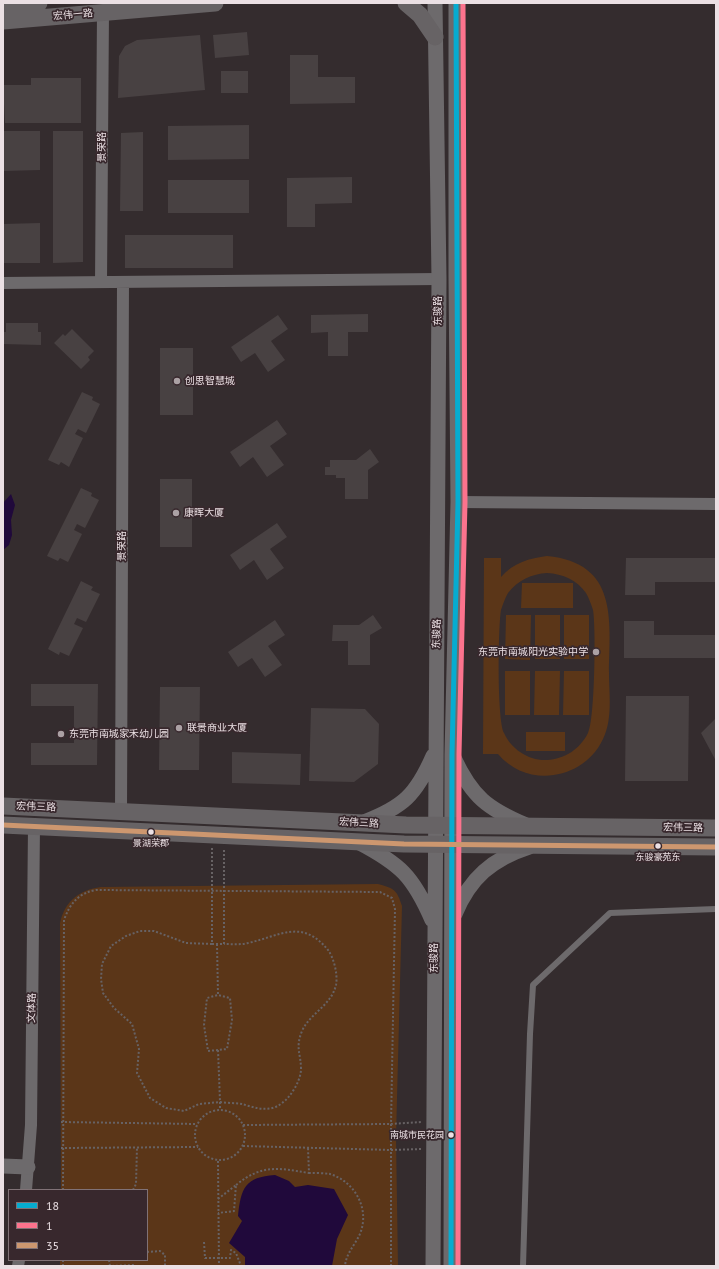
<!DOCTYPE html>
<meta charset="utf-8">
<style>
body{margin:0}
#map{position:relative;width:719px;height:1269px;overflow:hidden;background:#342c2e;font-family:"PT Sans",sans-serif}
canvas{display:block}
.frame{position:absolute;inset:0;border:4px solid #ebe0e4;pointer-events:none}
.legend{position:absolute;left:8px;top:1189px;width:140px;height:72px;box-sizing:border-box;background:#38282d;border:1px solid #807276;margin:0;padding:5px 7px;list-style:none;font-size:12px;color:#ebe0e4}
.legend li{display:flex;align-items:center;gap:8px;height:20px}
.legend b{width:20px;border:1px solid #807276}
</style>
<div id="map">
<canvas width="719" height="1269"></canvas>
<div class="frame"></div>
<ul class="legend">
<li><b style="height:5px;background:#06acd0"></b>18</li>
<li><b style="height:5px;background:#fc738d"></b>1</li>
<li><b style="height:5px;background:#cd976f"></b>35</li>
</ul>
</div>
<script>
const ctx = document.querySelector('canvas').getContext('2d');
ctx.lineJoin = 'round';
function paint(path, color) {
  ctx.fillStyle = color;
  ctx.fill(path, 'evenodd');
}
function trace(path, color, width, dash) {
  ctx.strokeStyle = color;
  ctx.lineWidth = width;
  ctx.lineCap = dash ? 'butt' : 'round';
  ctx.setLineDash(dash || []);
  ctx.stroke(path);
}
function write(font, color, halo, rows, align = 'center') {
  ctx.font = font + ' "PT Sans","Noto Sans SC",sans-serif';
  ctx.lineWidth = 3.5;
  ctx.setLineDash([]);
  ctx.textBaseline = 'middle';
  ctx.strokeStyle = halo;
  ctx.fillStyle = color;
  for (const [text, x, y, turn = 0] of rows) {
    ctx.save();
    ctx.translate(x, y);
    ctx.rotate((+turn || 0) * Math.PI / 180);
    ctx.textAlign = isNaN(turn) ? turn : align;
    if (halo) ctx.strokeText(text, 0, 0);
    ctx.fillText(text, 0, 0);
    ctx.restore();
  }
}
const green = new Path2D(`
 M547,556C618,563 610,619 609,673C609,694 613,719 603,739C584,780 527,789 498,754H483L484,558H501V577C513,563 530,558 547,556ZM547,573C563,574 577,580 586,593C589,598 591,604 593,610C596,627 595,719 588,733C580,749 565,759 547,760C529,761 511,749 504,733C497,719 498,627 501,610C503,604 505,598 508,593C518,580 532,574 547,573Z
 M522,583H573V608H521Z
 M506,615H531L530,660L505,659Z
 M535,615H560V659H535Z
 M564,615H589V659H564Z
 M505,671H530V715H505Z
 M535,671H560L559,715H534Z
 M564,671H589V715H563Z
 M526,732H565V751H526Z
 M378,884C394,888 397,890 402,906L396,1137L398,1266H60V1260H147V1190H61L60,923C65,901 79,890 101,887Z`);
const water = new Path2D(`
 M11,494L15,505L11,520L12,535L9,545L3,550V503Z
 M275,1175L289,1181L295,1187L308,1185L334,1189L348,1215L337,1239L332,1266H245V1257L229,1243L242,1221L238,1216C241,1188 245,1177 275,1175Z`);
const building = new Path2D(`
 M247,32L249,55L215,58L213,35Z
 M200,35L205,90L118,98L119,56L125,46L137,40Z
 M290,55H318V77H355V103L290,104Z
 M221,71H248V93H221Z
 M31,78H81V123H5L3,85H31Z
 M249,125V159L168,160V126Z
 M3,131H40V170L3,171Z
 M53,131H83V262L53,263Z
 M143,132V211H120L121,133Z
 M352,177V203L315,204V227H287V178Z
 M168,180H249V213H168Z
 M40,223V263H3V224Z
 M125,235H233V268H125Z
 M368,314V332H348V356H328V332L311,333V315Z
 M278,315L288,329L271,341L285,360L268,372L255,353L241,362L231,347Z
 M6,323H38V332H41V345L3,344V332H6Z
 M72,329L94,351L88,357L90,360L81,369L54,343L63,334L65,336Z
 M160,348H193V415H160Z
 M82,392L93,397L92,400L100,404L86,433L78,429L75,434L83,438L69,467L61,462L59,465L48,460Z
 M277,420L287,434L270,446L284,465L267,477L253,457L240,467L230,452Z
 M370,449L379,462L368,470V499H345V478H336V475H325V467H330V460H356Z
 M160,479H192V547H160Z
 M81,488L92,493L91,496L99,500L85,528L77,524L74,530L82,534L68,562L60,558L58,561L47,556Z
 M277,523L287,537L270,549L284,568L267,580L254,560L240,570L230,555Z
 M626,558H716V582H655V595H625Z
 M81,581L93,587L91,590L100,594L86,622L77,618L74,624L83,628L69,656L60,652L59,655L48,649Z
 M373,615L382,628L370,635V665H348V641H332L333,625H359Z
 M275,620L285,635L268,646L282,665L265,677L252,658L238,667L228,652Z
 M624,621H654V635H716V658H624Z
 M31,684H98L97,765H31V743H74V706H31Z
 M160,687H200L199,770H159Z
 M626,696H689L688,781H625Z
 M311,708L365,709L379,724L378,764L354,782L309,781Z
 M716,718V761L701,733Z
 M232,752L301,754L300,785L232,783Z`);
const path = new Path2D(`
 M212,848V944L186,943L154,931H140L126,936L111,946L102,964L101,979L103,993L114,1008L132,1024L139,1049L137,1073L150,1098L166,1108L184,1111L199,1104L220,1102V1110
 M212,944H224V848
 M217,944L218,995
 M218,1050L208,1051L204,1025L207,998L218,995L230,998L232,1020L227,1049L218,1050L220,1102C227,1103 235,1103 242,1104C255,1108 270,1113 282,1103C291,1097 301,1080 301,1069C301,1054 295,1048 302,1031C310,1013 331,1006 336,985C338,975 334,958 328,950C302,918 280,936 248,943C240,945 232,944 224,944
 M195 1135a25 25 0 1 1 50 0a25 25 0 1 1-50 0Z
 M61,1122L197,1124
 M243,1146L391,1150V1124L243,1125
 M61,1148L198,1147
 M218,1161L219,1266
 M309,1173C315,1173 324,1173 330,1174C356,1182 371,1211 359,1236C354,1246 346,1254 345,1266
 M236,1185C262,1164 278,1168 309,1173L308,1148
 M63,1190L64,920C70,903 79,893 96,890L380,892L392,898L395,909L391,1124L421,1122
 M133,1190L136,1184L137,1147
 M218,1199L236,1185L234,1211L218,1213
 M204,1242L205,1258H230L231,1250L236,1253L241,1266
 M147,1252L160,1251L165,1255V1266
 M63,1260V1266
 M109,1260L110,1266L134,1265
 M391,1266V1150L422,1149`);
const service = new Path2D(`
 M523,1266L530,1034L533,985L610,913L716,909`);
const minor = new Path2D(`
 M101,282L103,12
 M3,283L439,279
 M458,502L716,504
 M121,811L123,282
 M26,1190L31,1125L34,826
 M18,1266L19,1260`);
const tertiary = new Path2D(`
 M454,758C472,797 488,809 526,825
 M364,822C403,807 416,795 433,756
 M358,842C400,864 413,876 432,920
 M455,914C470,878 492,859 529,847
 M3,1166L28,1167
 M433,1266L439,279L435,3
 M451,1266L452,754L458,502L456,277V3`);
const secondary = new Path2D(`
 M406,3L420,15L435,37
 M3,6L39,3
 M3,21L215,3
 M3,806L406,825L716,828
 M3,825L404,844L716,847`);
const bus1 = new Path2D(`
 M451,1266L452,754L458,502L456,3`);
const bus2 = new Path2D(`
 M458,1266L459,754L465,502L463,3`);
const bus3 = new Path2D(`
 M3,825L404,844L716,847`);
const markers = [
 [177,381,4,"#aba1a4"],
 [176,513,4,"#aba1a4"],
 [596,652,4,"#aba1a4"],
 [179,728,4,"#aba1a4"],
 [61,734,4,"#aba1a4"],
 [151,832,3.5,"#ebe0e4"],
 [658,846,3.5,"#ebe0e4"],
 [451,1135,3.5,"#ebe0e4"]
];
const busNames = [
 ["景湖荣郡",151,843],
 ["东骏豪苑东",658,857],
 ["南城市民花园",444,1135,"right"]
];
const streetNames = [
 ["宏伟一路",73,15,-5],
 ["景荣路",102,147,-90],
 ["东骏路",438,311,-90],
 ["景荣路",122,546,-90],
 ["东骏路",437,634,-89],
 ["宏伟三路",36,807,2],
 ["宏伟三路",359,823,3],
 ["宏伟三路",683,828,1],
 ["东骏路",434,958,-90],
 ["文体路",32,1008,-89]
];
const poiNames = [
 ["创思智慧城",185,381],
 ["康晖大厦",184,513],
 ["东莞市南城阳光实验中学",588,652,"right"],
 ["联景商业大厦",187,728],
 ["东莞市南城家禾幼儿园",69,734]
];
paint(green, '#5b3618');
paint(water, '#20093b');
paint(building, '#484142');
trace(path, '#676264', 2, [2, 2]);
trace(service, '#6d6a6c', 6);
trace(minor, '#6d6a6c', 12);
trace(tertiary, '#6d6a6c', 15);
trace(secondary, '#676365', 17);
trace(bus1, '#06acd0', 5);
trace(bus2, '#fc738d', 5);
trace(bus3, '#cd976f', 5);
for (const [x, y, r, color] of markers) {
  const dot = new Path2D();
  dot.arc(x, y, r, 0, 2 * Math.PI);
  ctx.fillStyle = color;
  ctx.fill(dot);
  trace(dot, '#38282d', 1.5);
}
write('9px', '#ebe0e4', '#38282d', busNames);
write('10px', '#ebe0e4', '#38282d', streetNames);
write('10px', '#ebe0e4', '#38282d', poiNames, 'left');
</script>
